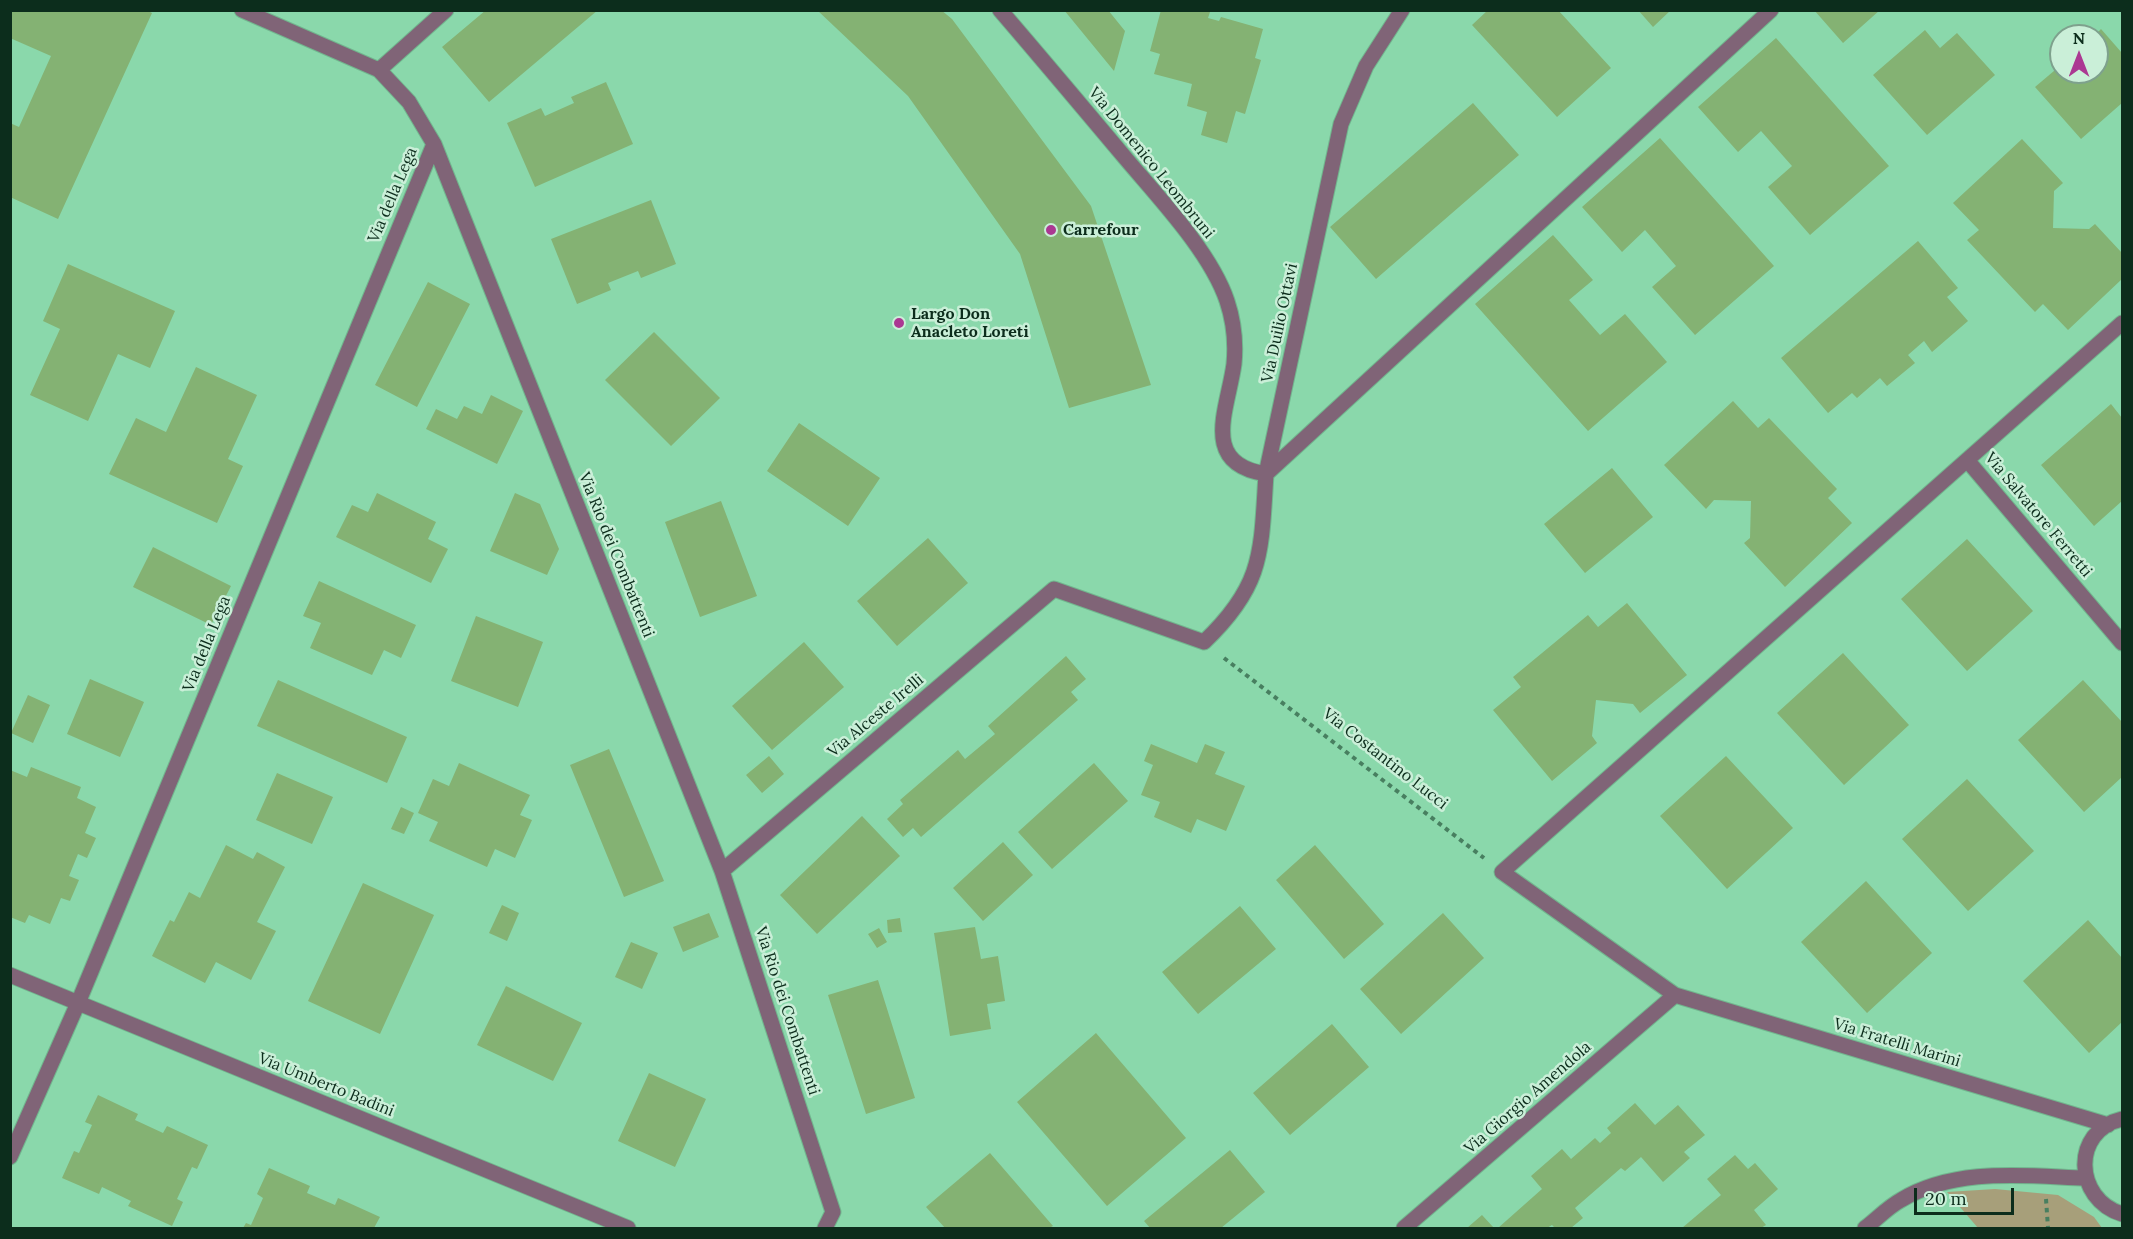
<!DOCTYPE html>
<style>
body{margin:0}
#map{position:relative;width:2133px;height:1239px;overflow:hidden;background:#8ad8ab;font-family:Lora,serif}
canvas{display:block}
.frame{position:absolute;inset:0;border:12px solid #0c2d1c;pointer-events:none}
.north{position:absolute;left:2049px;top:24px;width:60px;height:60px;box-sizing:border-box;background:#caefd8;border:2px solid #7ea18d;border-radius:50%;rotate:0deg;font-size:16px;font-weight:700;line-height:24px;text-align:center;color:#0c2d1c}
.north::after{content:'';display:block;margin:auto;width:21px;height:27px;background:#ab3892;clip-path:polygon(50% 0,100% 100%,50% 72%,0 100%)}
.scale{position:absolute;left:1914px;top:1188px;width:100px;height:27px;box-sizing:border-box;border:3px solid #0c2d1c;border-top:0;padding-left:8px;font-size:18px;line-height:21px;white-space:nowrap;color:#0c2d1c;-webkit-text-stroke:4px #caefd8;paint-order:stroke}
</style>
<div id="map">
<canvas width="2133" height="1239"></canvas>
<div class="frame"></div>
<div class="north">N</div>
<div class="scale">20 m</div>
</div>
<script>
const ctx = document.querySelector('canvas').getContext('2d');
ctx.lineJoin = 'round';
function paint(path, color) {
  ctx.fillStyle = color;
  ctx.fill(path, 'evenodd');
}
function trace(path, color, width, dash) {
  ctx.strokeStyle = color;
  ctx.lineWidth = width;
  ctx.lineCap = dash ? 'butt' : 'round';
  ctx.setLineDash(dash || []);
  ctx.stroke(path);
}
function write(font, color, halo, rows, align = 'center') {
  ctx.font = font + ' Lora,serif';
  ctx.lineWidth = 5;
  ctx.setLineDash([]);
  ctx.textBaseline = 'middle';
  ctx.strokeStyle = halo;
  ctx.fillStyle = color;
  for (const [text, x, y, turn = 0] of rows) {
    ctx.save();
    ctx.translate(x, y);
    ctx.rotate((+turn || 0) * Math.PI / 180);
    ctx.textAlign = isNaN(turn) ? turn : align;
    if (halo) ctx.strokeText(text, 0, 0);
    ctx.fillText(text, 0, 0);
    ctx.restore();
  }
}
const green = new Path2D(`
 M1995,1189L2058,1195L2094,1217L2102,1228H1978L1947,1192Z`);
const building = new Path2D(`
 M10,10H146L152,13L58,219L10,197V123L19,127L51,56L10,38Z
 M486,10H598L489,102L442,47Z
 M817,10H941L952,19L1091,206L1151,385L1069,408L1020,254L908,96Z
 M1064,10H1108L1125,31L1114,71Z
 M1161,10H1205L1210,12L1208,18L1219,21L1221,17L1263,29L1255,58L1261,60L1245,114L1236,111L1227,143L1201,135L1207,112L1187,106L1192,84L1154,74L1160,54L1150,51Z
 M1488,10H1558L1611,68L1557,117L1472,25Z
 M1638,10H1671L1653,27Z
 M1814,10H1880L1843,43Z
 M2101,29L2122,53V103L2081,139L2035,87L2061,65V72H2097V36H2094Z
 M1925,30L1940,48L1957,33L1995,75L1927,135L1873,75Z
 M1776,38L1889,166L1810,235L1768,187L1792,166L1761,131L1738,152L1698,107Z
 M606,82L633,144L535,187L507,123L541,108L545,116L574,103L571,97Z
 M1473,103L1519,155L1376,279L1330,227Z
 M1660,138L1774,266L1695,335L1652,287L1676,266L1645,230L1622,252L1582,207Z
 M2022,139L2063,183L2054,191L2053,228L2089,229L2095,224L2122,253V279L2068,330L2043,304L2035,312L1967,240L1979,230L1953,203Z
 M651,200L676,264L641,278L638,271L608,283L611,290L577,304L551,239Z
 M1553,235L1593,280L1569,300L1600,335L1625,314L1667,362L1588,431L1475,304Z
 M1918,241L1958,288L1947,297L1968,321L1932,352L1924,341L1908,355L1915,363L1887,386L1880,378L1857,398L1852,393L1828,413L1781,358Z
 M68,264L175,311L150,368L118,354L88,421L30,395L60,329L43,321Z
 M428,282L470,304L417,407L375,385Z
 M654,332L720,398L671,446L605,380Z
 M196,367L257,395L228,459L243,466L217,523L109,474L136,418L166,432Z
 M491,395L523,411L497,464L426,429L436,409L457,419L464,406L482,414Z
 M1733,401L1758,428L1769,418L1837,489L1828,498L1852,523L1785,587L1744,543L1750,538L1751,501L1714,500L1706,509L1664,465Z
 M2111,404L2122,418V501L2094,526L2041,465Z
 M799,423L880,478L848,526L767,471Z
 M1612,468L1653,517L1585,573L1544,524Z
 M377,493L436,522L428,539L448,549L431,583L336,537L352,505L368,512Z
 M515,493L540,504L559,549L547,575L490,551Z
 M721,501L757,596L700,617L665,522Z
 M928,538L968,583L897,646L857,601Z
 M1967,539L2033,611L1967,671L1901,599Z
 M153,547L231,586L211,625L133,587Z
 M319,581L416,625L401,658L384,650L372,675L310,648L321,623L303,616Z
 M1627,603L1687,675L1640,713L1633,704L1596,700L1592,736L1597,743L1552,781L1493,710L1521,687L1513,677L1588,615L1598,627Z
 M476,616L543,642L518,707L451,681Z
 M804,642L844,687L772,750L732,706Z
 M1843,653L1909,725L1844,785L1777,713Z
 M1066,656L1086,679L1071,692L1078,700L921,837L913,828L903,837L887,819L903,804L900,800L958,750L965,759L995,734L988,726Z
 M90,679L144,702L120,757L67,734Z
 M278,680L407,737L387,783L257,726Z
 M2083,680L2122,722V777L2084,812L2018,740Z
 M28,695L50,705L33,743L11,733Z
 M1151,744L1197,763L1205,744L1225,752L1215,774L1245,786L1226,831L1197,819L1191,833L1154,817L1160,802L1141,795L1153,765L1144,761Z
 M609,749L664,881L624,897L570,765Z
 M769,756L784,774L762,793L746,775Z
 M1726,756L1793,828L1727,889L1660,816Z
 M459,763L530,795L520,815L532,820L515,858L495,849L487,867L429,841L438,822L418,813L433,779L449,786Z
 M1094,763L1128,801L1052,869L1018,832Z
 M31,767L81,787L77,798L96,807L85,833L96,838L87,858L78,854L69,876L79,880L70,901L61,898L50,924L29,915L25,923L10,917V770L27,777Z
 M277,773L333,797L312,844L256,820Z
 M1967,779L2034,851L1968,911L1902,839Z
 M401,807L414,813L404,834L391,829Z
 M862,816L900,856L817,934L780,895Z
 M1003,842L1033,875L983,921L953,888Z
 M226,845L253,859L257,852L285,867L257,922L276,931L251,980L216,962L205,983L152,956L170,920L174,922L189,892L200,898Z
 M1315,845L1384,924L1344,959L1276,880Z
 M1866,881L1932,953L1867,1013L1801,942Z
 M363,883L434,915L380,1034L308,1001Z
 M502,905L519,913L507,941L489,933Z
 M1240,906L1276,949L1198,1014L1162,972Z
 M709,913L719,937L683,952L673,927Z
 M1443,913L1484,958L1401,1034L1360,989Z
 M900,918L902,932L888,933L887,920Z
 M2088,920L2122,958V1022L2089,1053L2023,981Z
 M975,927L981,959L998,956L1005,1001L987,1004L991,1029L950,1036L934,933Z
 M879,928L887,942L877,948L868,934Z
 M631,942L658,953L642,989L615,977Z
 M878,980L915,1098L866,1114L828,995Z
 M506,986L582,1023L553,1081L477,1045Z
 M1332,1024L1369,1067L1290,1135L1253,1093Z
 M1096,1033L1186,1138L1107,1206L1017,1102Z
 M649,1073L706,1099L675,1167L618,1141Z
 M98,1095L138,1114L135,1120L163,1133L167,1126L208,1145L197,1169L192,1167L177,1199L183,1202L172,1226L128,1206L131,1201L102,1187L99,1194L62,1178L74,1151L79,1153L92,1125L85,1122Z
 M1635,1103L1655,1125L1678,1105L1705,1135L1684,1152L1690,1158L1663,1182L1641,1157L1625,1171L1621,1168L1575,1208L1583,1218L1571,1228H1555L1552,1225L1547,1228H1498L1542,1189L1531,1176L1562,1149L1571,1159L1595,1138L1600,1143L1611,1133L1607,1128Z
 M1230,1150L1265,1192L1221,1228H1150L1144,1221Z
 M990,1153L1053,1226L1049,1228H945L926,1207Z
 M1735,1155L1748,1169L1755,1163L1778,1189L1754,1210L1766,1225L1761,1228H1682L1721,1195L1707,1179Z
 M269,1168L310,1186L307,1193L335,1205L338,1198L380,1217L374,1228H243L246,1223L251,1225L263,1198L257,1194Z
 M1482,1215L1494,1228H1467Z`);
const path = new Path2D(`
 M1224,658L1484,858
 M2046,1199L2048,1228`);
const minor = new Path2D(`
 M242,10L379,70L409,102L434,144L722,871L833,1212L825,1228
 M1000,10C1043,60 1085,110 1127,160C1160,199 1211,253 1227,301C1234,322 1236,343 1234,364C1228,409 1199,464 1266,474L1771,10
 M379,70L446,10
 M2122,323L1967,460L2122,643
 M1967,460L1502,872L1675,995L2108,1125
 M722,871L1054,589L1204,642C1264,585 1261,552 1266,474L1341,124L1366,66L1402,10
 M10,975L628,1228
 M2122,1119C2071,1131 2074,1199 2122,1214
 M10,1157L78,1003L434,144
 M1404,1228L1675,995
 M1865,1228C1877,1219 1888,1207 1901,1200C1956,1167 2024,1176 2086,1178`);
const markers = [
 [1051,230,6,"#ab3892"],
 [899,323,6,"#ab3892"]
];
const streetNames = [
 ["Via Domenico Leombruni",1151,163,51],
 ["Via della Lega",393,195,-67],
 ["Via Duilio Ottavi",1280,323,-78],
 ["Via Salvatore Ferretti",2038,515,50],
 ["Via Rio dei Combattenti",616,555,68],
 ["Via della Lega",207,644,-68],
 ["Via Alceste Irelli",876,716,-40],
 ["Via Costantino Lucci",1385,759,38],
 ["Via Rio dei Combattenti",787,1011,72],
 ["Via Fratelli Marini",1897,1043,17],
 ["Via Umberto Badini",326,1085,22],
 ["Via Giorgio Amendola",1528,1098,-41]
];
const poiNames = [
 ["Carrefour",1063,230],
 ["Largo Don",911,314],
 ["Anacleto Loreti",911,332]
];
paint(green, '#a79f7a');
paint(building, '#84b273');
trace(minor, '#71b68e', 17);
trace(path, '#487f60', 4, [4.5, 4.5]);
trace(minor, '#806477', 15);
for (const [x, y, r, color] of markers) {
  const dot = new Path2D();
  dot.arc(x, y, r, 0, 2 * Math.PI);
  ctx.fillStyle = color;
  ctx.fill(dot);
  trace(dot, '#caefd8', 2);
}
write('16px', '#0c2d1c', '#caefd8', streetNames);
write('bold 16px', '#0c2d1c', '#caefd8', poiNames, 'left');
</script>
